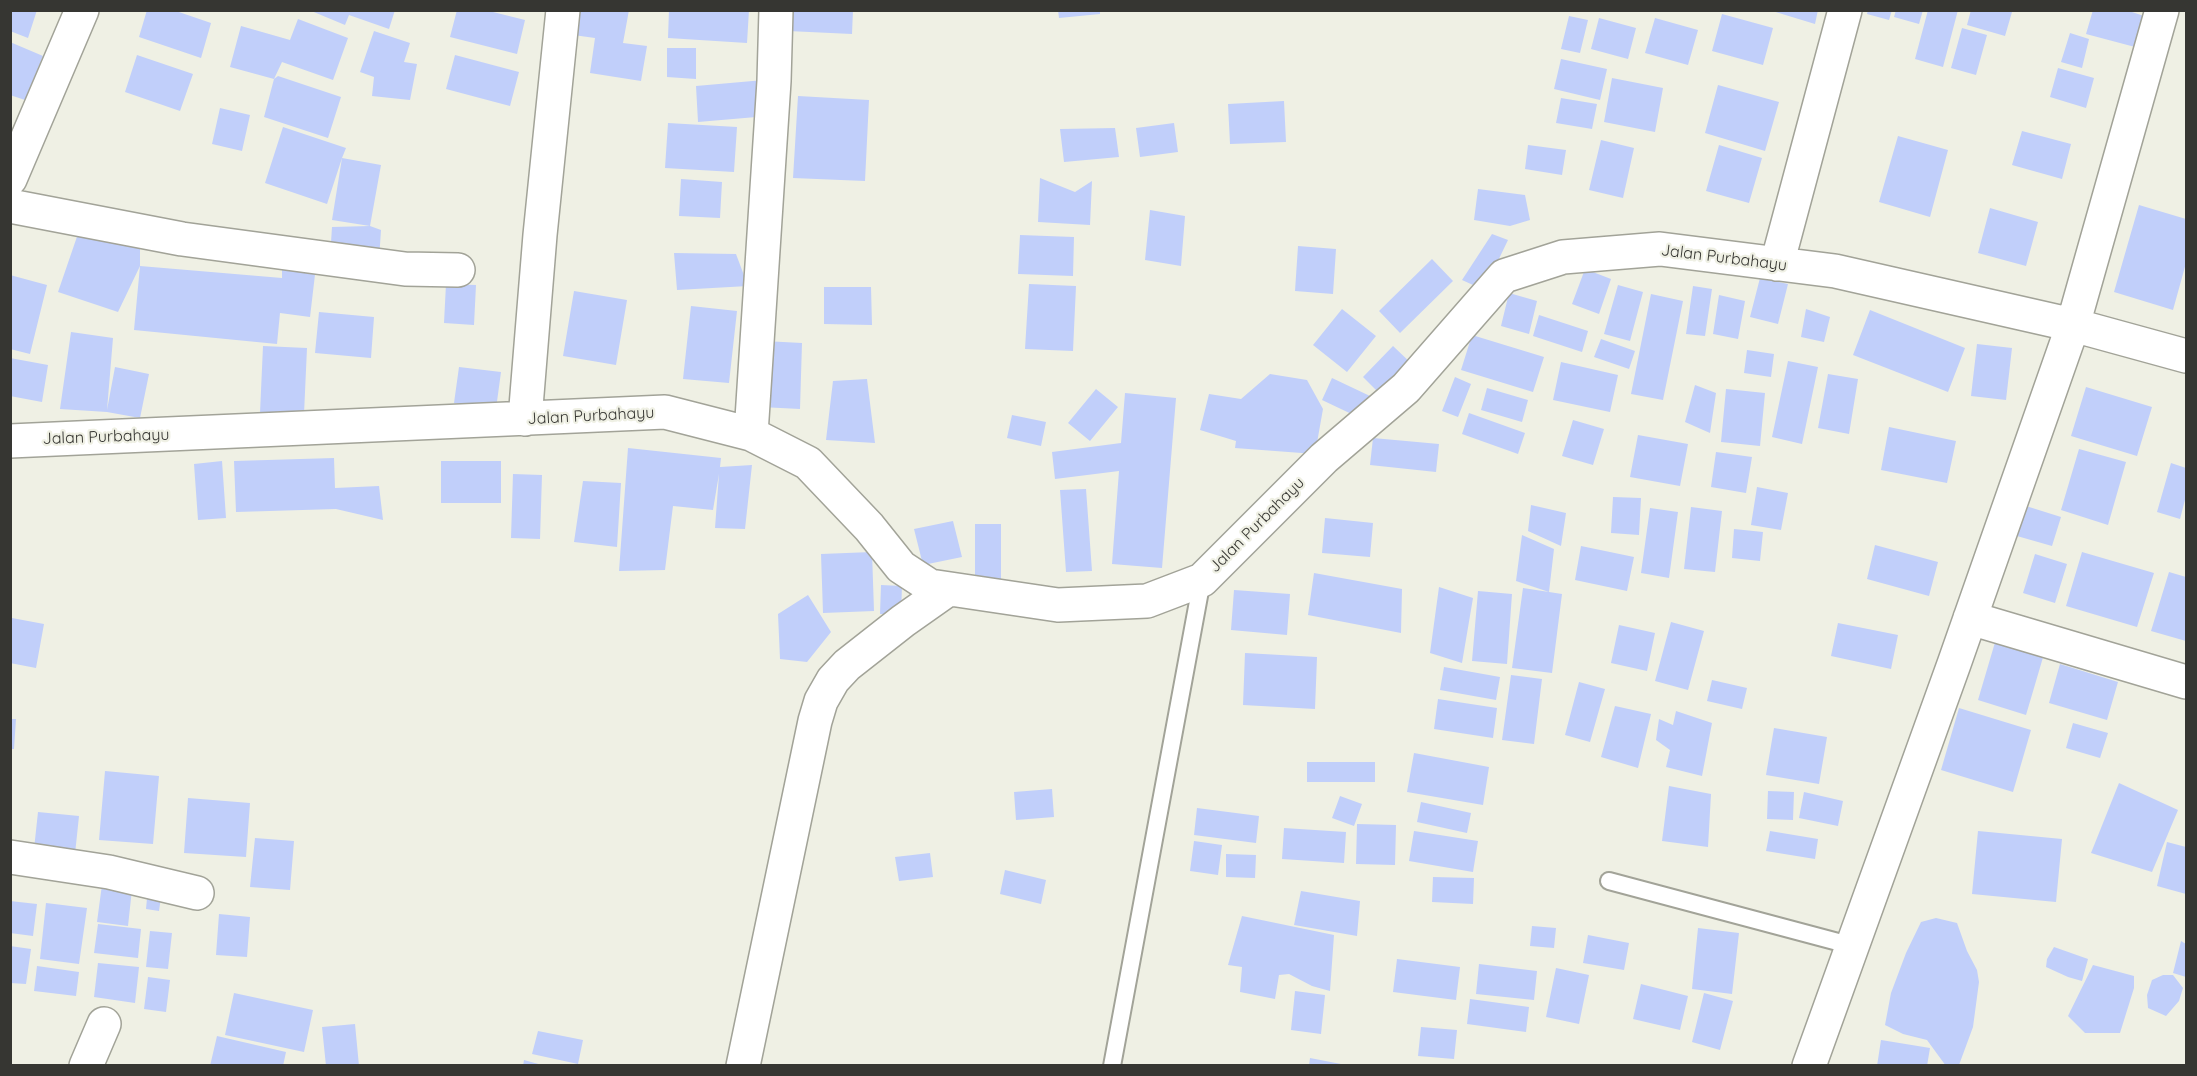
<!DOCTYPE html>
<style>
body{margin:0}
#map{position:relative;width:2197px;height:1076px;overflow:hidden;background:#eff0e4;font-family:Quicksand,sans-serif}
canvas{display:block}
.frame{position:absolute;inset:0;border:12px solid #363632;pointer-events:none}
</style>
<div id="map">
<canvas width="2197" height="1076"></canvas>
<div class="frame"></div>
</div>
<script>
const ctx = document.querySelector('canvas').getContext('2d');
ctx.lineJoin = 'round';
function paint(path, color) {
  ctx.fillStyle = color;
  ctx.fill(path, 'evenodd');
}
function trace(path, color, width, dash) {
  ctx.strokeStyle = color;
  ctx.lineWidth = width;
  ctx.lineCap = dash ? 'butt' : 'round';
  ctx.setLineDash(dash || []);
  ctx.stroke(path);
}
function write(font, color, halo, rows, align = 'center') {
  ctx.font = font + ' Quicksand,sans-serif';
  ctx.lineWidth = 4.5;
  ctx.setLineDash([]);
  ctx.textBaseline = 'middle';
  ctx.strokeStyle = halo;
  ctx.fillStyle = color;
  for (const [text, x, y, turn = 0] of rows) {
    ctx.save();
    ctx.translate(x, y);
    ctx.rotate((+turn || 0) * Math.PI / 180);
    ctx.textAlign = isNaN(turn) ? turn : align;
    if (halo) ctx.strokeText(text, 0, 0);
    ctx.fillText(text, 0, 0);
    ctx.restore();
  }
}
const building = new Path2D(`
 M10,10H37L28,38L10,31Z
 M147,10H173L211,23L201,58L139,37Z
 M309,10H395L389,29L349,15L345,25Z
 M457,10H485L525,20L517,54L450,37Z
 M570,10H629L623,43L647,46L641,81L590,73L595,38L566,34Z
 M669,10H749L747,43L668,38Z
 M789,10H853L852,34L788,31Z
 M1058,10H1100V14L1059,18Z
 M1769,10H1818L1815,24Z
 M1868,10H1892L1889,20L1867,14Z
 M1896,10H1923L1919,24L1894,17Z
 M1928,10H1958L1943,67L1915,59Z
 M1971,10L2012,12L2005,36L1967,25Z
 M2093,10H2126L2144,16L2135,47L2086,34Z
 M1722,14L1773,28L1763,65L1712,51Z
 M1569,16L1588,20L1580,53L1561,49Z
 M1599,18L1636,28L1628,59L1591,49Z
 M1655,18L1698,30L1688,65L1645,53Z
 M298,19L348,38L333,80L282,62L274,79L230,67L241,26L290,40Z
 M1962,28L1987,35L1976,75L1951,68Z
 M374,31L410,43L404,62L417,64L410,100L372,96L374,77L360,72Z
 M2070,33L2089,39L2082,68L2061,62Z
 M10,42L43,56L25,100L10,95Z
 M667,48H696V79L667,77Z
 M137,55L193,74L180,111L125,92Z
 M455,55L519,72L510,106L446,89Z
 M1561,59L1607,69L1600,100L1554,89Z
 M2058,68L2094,78L2086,108L2050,97Z
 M278,76L341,97L328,138L264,117L274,79Z
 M1612,78L1663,88L1655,132L1604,122Z
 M764,80L768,116L698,122L696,86Z
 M1718,85L1779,102L1765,151L1705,133Z
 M798,96L869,100L865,181L793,178Z
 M1561,98L1597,104L1592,129L1556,123Z
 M1284,101L1286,142L1230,144L1228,104Z
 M220,108L250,115L242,151L212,144Z
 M668,123L737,127L734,172L665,168Z
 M1174,123L1178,152L1140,157L1136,128Z
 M283,127L346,148L342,158L381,165L370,226L332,220L342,158L327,204L265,183Z
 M1115,128L1119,157L1064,162L1060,129Z
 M2022,131L2071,144L2062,179L2012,165Z
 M1898,136L1948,150L1930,217L1879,202Z
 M1601,140L1634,148L1623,198L1589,190Z
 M1528,145L1566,150L1562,175L1525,169Z
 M1719,145L1762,158L1749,203L1706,191Z
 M1040,178L1075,192L1092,181L1090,225L1038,222Z
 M681,179L722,182L720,218L679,216Z
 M1478,189L1525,195L1530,220L1510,226L1474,220Z
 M2139,205L2186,219V263L2173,310L2114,292Z
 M1990,208L2038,222L2026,266L1978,253Z
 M1150,210L1185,216L1181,266L1145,260Z
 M81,225L140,245V266L282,278V262L316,266L310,317L280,313L277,344L134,330L140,266L118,312L58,292Z
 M370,226L381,230L379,260L330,258L332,227Z
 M1492,234L1508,240L1484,290L1462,280Z
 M1020,235L1074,237L1073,276L1018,274Z
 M1298,246L1336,249L1333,294L1295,291Z
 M674,253L736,254L748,286L677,290Z
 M1432,259L1453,281L1400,333L1379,311Z
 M1585,269L1611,279L1599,314L1572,304Z
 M10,275L47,285L30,354L10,349Z
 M1760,278L1788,284L1778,324L1750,317Z
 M446,284L476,285L474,325L444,323Z
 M1029,284L1076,286L1073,351L1025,349Z
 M1618,285L1643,292L1630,341L1604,334Z
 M1693,286L1712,289L1705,336L1686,334Z
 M824,287H871L872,325L824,324Z
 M574,291L627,300L616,365L563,356Z
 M1509,293L1537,301L1529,334L1501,326Z
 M1651,294L1683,301L1663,400L1631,394Z
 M1719,295L1745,301L1738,339L1713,334Z
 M691,306L737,311L729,383L683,379Z
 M1342,309L1376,336L1347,372L1313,345Z
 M1806,309L1830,317L1824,342L1801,337Z
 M1870,310L1965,348L1948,392L1853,355Z
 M319,312L374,317L371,358L315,353Z
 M1539,315L1588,331L1582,352L1533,336Z
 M71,332L113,338L107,410L115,367L149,374L140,418L107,412L60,409Z
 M1472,335L1544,357L1533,392L1461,370Z
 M1601,339L1635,351L1629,369L1594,357Z
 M764,341L802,343L800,409L761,407Z
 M1977,344L2012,348L2006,400L1971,396Z
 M263,346L307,348L304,414L260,413Z
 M1393,346L1413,365L1383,397L1363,377Z
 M1747,350L1774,354L1771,377L1744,373Z
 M10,358L48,365L42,402L10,396Z
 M1788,361L1818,367L1802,444L1772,437Z
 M1561,362L1618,375L1610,412L1553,400Z
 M459,367L501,372L496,409L454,403Z
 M1270,374L1307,380L1323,409L1315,454L1235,448L1236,441L1200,430L1209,394L1241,399Z
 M1828,374L1858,379L1849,434L1818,428Z
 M1455,377L1471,384L1458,417L1442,411Z
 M1332,378L1370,396L1360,418L1322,400Z
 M867,379L875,443L826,440L833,381Z
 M1695,385L1716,393L1710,433L1685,422Z
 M2086,387L2152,407L2137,456L2071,436Z
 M1487,388L1528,400L1522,422L1481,410Z
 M1096,389L1118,407L1090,441L1068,423Z
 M1726,389L1765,393L1760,446L1721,442Z
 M1125,393L1176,398L1162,568L1112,564L1119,471L1055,479L1052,452L1121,443Z
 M1469,413L1525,433L1518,454L1462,434Z
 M1012,415L1046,422L1041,446L1007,438Z
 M1573,420L1604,429L1593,465L1562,456Z
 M1889,427L1956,441L1947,483L1881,470Z
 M1638,435L1688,444L1680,486L1630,477Z
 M1373,438L1439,444L1436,472L1370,465Z
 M628,448L721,458L720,467L752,465L745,529L715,528L719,474L713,510L673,506L665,570L619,571Z
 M2079,449L2126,462L2108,525L2061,510Z
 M1716,452L1752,457L1746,493L1711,487Z
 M334,458L335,488L379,486L383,520L336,509L236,512L234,461Z
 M222,461L226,518L198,520L194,464Z
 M441,461H501V503H441Z
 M2171,463L2186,468V496L2180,519L2157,512Z
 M513,474L542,475L540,539L511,538Z
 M583,481L621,483L617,547L574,542Z
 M1757,487L1788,493L1781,530L1751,525Z
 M1086,489L1092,571L1066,572L1060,490Z
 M1613,497L1641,498L1639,535L1611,533Z
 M1531,505L1566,513L1561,546L1528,531Z
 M2026,506L2061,517L2052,546L2017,536Z
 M1691,507L1722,511L1715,572L1684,569Z
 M1650,508L1678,512L1669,578L1641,573Z
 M1325,518L1373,523L1370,557L1322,553Z
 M953,521L962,557L923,565L914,529Z
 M975,524H1001V586H975Z
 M1734,529L1763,532L1760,561L1732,558Z
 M1522,535L1554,549L1549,592L1516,581Z
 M1875,545L1938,562L1929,596L1867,579Z
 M1581,546L1634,557L1627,591L1575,580Z
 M872,552L874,611L823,613L821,554Z
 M2082,552L2154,573L2137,627L2066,606Z
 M2035,554L2067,564L2055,603L2023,593Z
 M2169,572L2186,577V641L2151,631Z
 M1314,573L1402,589L1401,633L1308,615Z
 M881,585L902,586L901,614H880Z
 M1439,587L1473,598L1462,663L1430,653Z
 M1523,588L1562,594L1552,673L1512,668Z
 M1234,590L1290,594L1287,635L1231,630Z
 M1478,591L1512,594L1507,664L1472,661Z
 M808,595L831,632L807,662L780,659L778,614Z
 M12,618L44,624L36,668L10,663Z
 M1671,622L1704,631L1688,690L1655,681Z
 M1838,623L1898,635L1891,669L1831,656Z
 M1619,625L1655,633L1647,671L1611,663Z
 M1996,639L2044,654L2026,715L1978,700Z
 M1245,653L1317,657L1315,709L1243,705Z
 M2060,664L2118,682L2107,720L2049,703Z
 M1444,667L1500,677L1496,700L1440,690Z
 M1511,675L1542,679L1534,744L1502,740Z
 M1712,680L1747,688L1742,709L1707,701Z
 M1579,682L1605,689L1590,742L1565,735Z
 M1438,699L1497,708L1493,738L1434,729Z
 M1615,706L1651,714L1638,768L1601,757Z
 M1959,708L2031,730L2013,792L1941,770Z
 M1676,711L1712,723L1702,776L1666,767L1670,750L1656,740L1659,719L1673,725Z
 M10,719H16L14,749H10Z
 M2073,723L2108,733L2100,758L2066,748Z
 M1774,728L1827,737L1819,784L1766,775Z
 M1414,753L1489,767L1483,805L1407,792Z
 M1307,762H1375V782H1307Z
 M105,771L159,776L153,844L99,840Z
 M2119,783L2178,810L2152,872L2091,853Z
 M1669,786L1711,794L1708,847L1662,841Z
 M1052,789L1054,817L1016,820L1014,792Z
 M1768,791L1794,792L1793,820L1767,819Z
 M1804,792L1843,801L1838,826L1799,818Z
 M1340,796L1362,804L1354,826L1332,818Z
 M188,798L250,803L246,857L184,853Z
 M1421,802L1471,813L1467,833L1417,822Z
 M1197,808L1259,816L1256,843L1194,835Z
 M38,812L79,816L75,854L34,849Z
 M1357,824L1396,825L1395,865L1356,864Z
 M1284,828L1346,832L1344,863L1282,859Z
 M1414,831L1478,841L1473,872L1409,861Z
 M1770,831L1818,839L1815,859L1766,851Z
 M1978,831L2062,839L2056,902L1972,894Z
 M255,838L294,841L290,890L250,887Z
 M1194,841L1222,845L1218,875L1190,871Z
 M2167,842L2186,847V894L2157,886Z
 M930,853L933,877L899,881L895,857Z
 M1226,854L1256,855L1255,878L1226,877Z
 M1005,870L1046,880L1041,904L1000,894Z
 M103,877L133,880L128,926L97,922Z
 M1433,877L1474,878L1473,904L1432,902Z
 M148,888L162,890L159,911L146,909Z
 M1301,891L1360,901L1357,936L1294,925Z
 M10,901L37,904L33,936L10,933Z
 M46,903L87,908L79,964L40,959Z
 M219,914L250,917L247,957L216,955Z
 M1242,916L1334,935L1330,991L1312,986L1289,974L1279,975L1275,999L1240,992L1242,967L1228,965Z
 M1936,918L1957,923L1967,951L1977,970L1979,982L1973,1027L1959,1065L1946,1066L1927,1040L1903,1034L1885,1025L1891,993L1906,953L1921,922Z
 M98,924L141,929L138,958L94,953Z
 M1532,926L1556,928L1554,948L1530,946Z
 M1698,928L1739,933L1732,994L1692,989Z
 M150,931L172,933L168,969L146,967Z
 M1588,935L1629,943L1624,970L1583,963Z
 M2181,941L2186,944V977L2173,973Z
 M10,946L31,949L26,984L10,983Z
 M2054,947L2088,959L2082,981L2068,977L2046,967L2047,959Z
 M1397,959L1460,967L1456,1000L1393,992Z
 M98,963L139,967L135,1003L94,997Z
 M1479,964L1537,971L1534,1000L1476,994Z
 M2093,965L2134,976V988L2120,1033H2085L2068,1016Z
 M37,966L79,972L76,996L34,991Z
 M1556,968L1589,975L1579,1024L1546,1017Z
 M2163,975H2173L2183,988L2179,1001L2166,1016L2148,1008L2147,995L2152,980Z
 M148,977L170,980L166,1012L144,1009Z
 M1641,984L1688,996L1680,1030L1633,1019Z
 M1295,991L1325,995L1321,1034L1291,1030Z
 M234,993L313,1010L304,1052L225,1035Z
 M1704,993L1733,1001L1720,1050L1692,1042Z
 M1470,999L1529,1007L1526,1032L1467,1024Z
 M355,1024L359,1066H326L322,1027Z
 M1421,1027L1457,1030L1454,1059L1418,1056Z
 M538,1031L583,1040L578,1064L532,1054Z
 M217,1036L286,1052L283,1066H210Z
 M1881,1040L1930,1048L1927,1066H1877Z
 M1310,1058L1341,1064V1066H1309Z
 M524,1060L542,1065V1066H523Z`);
const service = new Path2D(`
 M1609,881L1853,946
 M1112,1066L1202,580`);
const minor = new Path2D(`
 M10,179L82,10
 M10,206L182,239L405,269L458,270
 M1777,264L1845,10
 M525,419L540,235L563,10
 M751,434L774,81L776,10
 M10,441L665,412L751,434L808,463L869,527L901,567L930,586L1058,605L1147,601L1202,580L1324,458L1406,388L1504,276L1563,257L1660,249L1835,271L2073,325L2186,356
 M1970,618L2186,682
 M10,857L109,872L197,893
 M86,1066L104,1024
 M743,1066L815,721L821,701L833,680L847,665L903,621L947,590
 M1809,1066L1954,664L2073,325L2162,10`);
const streetNames = [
 ["Jalan Purbahayu",1724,258,7],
 ["Jalan Purbahayu",591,416,-3],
 ["Jalan Purbahayu",106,437,-2],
 ["Jalan Purbahayu",1257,525,-45]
];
paint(building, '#c1cffa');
trace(service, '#a2a398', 20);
trace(minor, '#a2a398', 36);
trace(service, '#fff', 16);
trace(minor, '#fff', 33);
write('16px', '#363632', '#eff0e4', streetNames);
</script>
